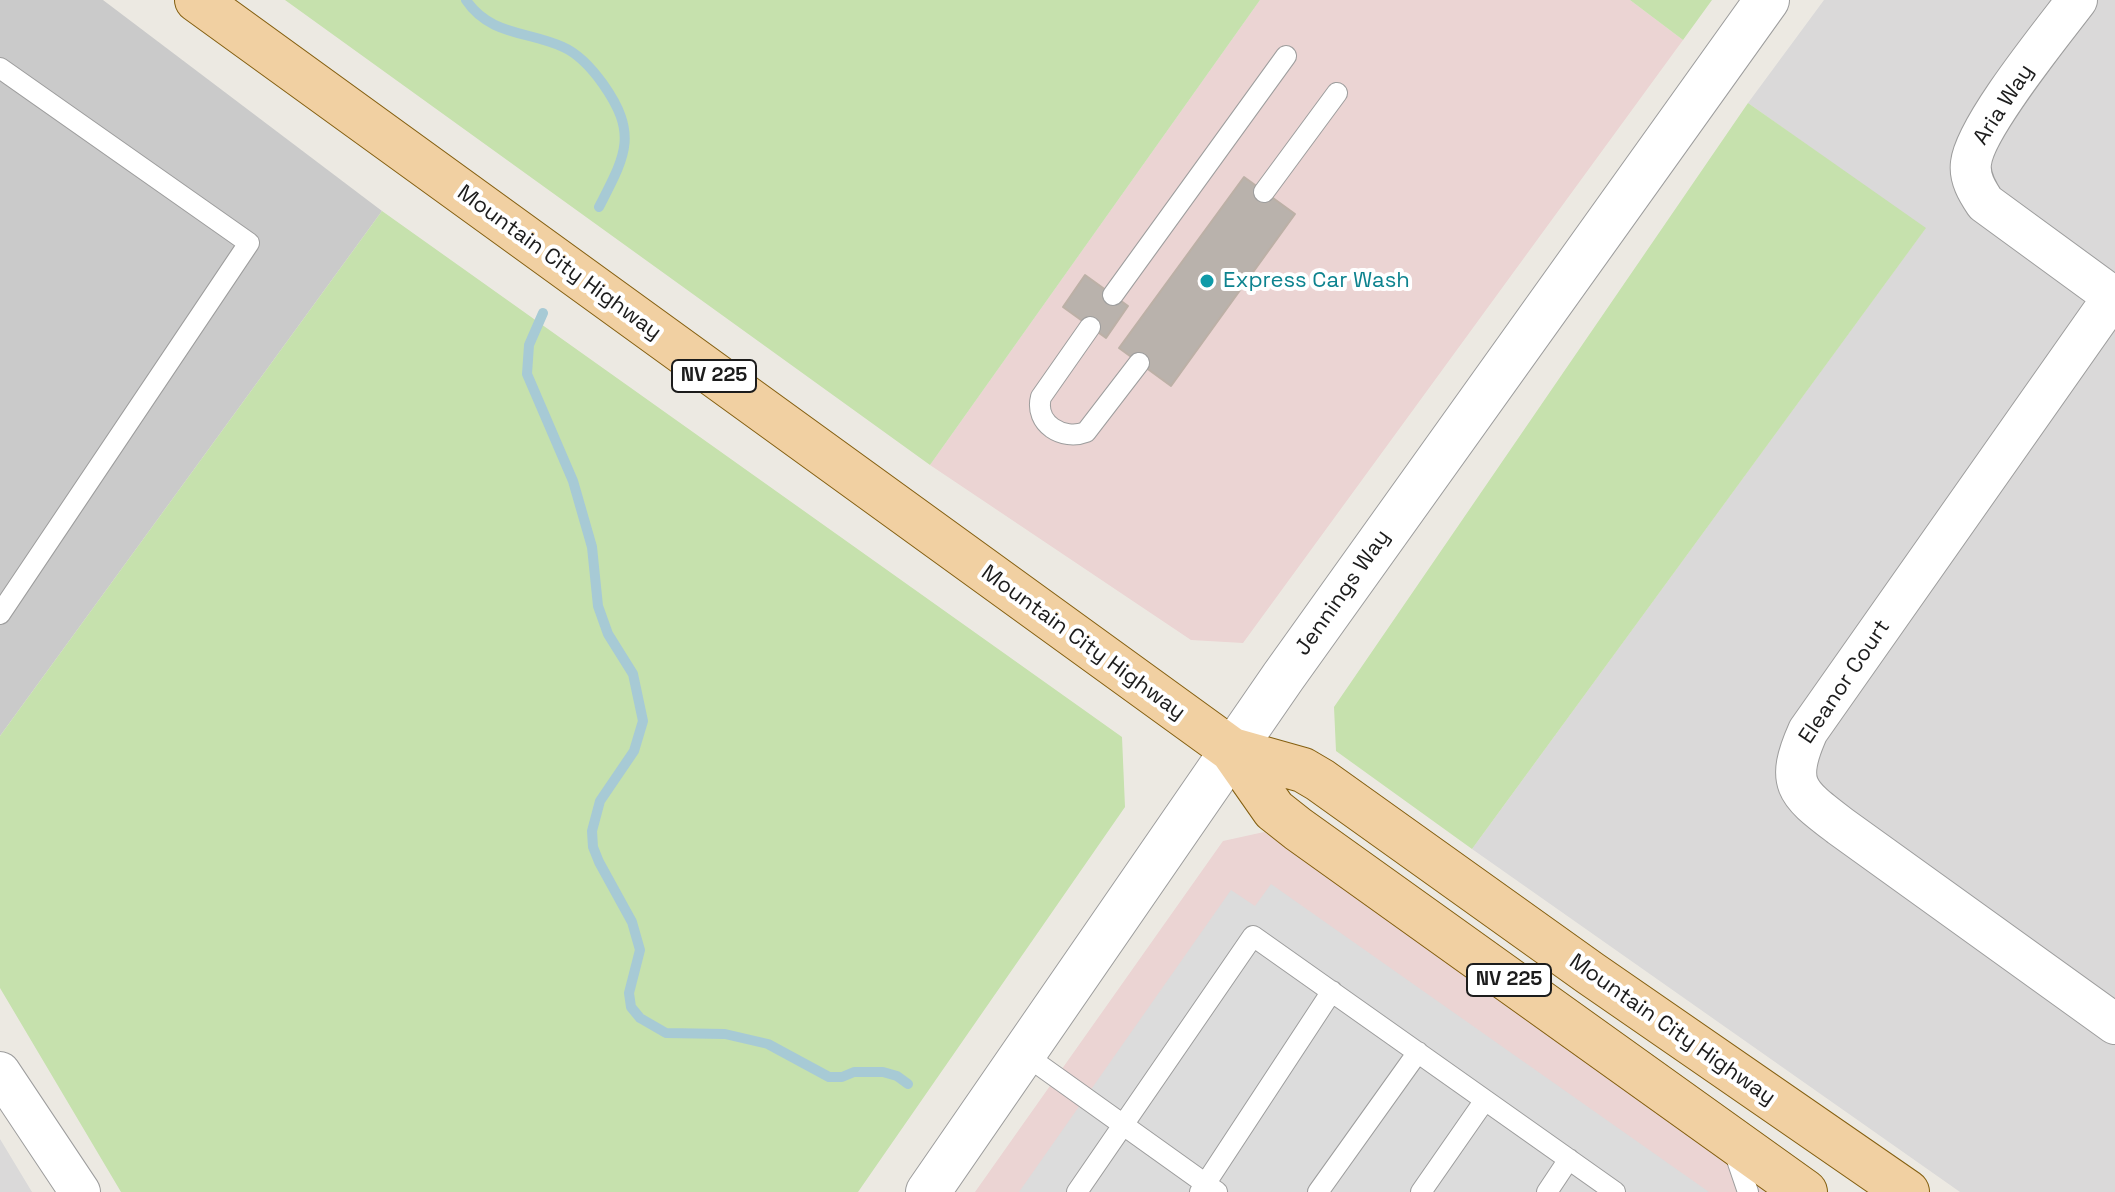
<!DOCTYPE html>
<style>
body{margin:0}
canvas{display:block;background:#ece9e2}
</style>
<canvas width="2115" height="1192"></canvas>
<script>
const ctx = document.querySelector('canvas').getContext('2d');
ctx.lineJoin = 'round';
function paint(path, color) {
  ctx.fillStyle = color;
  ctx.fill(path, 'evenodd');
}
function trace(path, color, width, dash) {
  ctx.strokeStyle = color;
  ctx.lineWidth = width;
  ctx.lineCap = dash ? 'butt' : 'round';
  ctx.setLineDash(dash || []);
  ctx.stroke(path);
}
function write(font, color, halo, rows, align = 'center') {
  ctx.font = font + ' "Space Grotesk",sans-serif';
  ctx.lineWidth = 8;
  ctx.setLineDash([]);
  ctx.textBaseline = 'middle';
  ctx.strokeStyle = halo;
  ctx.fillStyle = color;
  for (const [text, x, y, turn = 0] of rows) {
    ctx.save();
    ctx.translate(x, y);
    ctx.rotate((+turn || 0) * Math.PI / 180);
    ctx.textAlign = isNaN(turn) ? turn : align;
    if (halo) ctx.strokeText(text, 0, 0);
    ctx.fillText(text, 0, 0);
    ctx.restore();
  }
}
const residential = new Path2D(`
 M1824,0H2115V1192H1960L1472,849L1925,229L1748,103Z
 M0,1139L32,1192H0Z`);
const commercial = new Path2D(`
 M1260,0H1630L1683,40L1243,643L1191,640L930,465Z
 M1264,832L1770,1192H975L1223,841Z`);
const religious = new Path2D(`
 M0,0H103L382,211L0,736Z`);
const grass = new Path2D(`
 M285,0H1260L930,465Z
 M1630,0H1712L1683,40Z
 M1748,103L1926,228L1472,849L1336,751L1334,707Z
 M382,211L1122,737L1125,807L858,1192H121L0,988V736Z`);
const parking = new Path2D(`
 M1271,884L1709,1192H1019L1231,890L1255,906Z`);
const stream = new Path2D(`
 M466,0C490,36 529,31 563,47C579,54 593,70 603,84C639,135 625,156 599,207
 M543,313L529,345L527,374L573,481L592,547L598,606L608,634L633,674L643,721L634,751L600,801L592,831L593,847L599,862L632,922L640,950L629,993L631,1007L640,1018L666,1033L725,1034L768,1044L829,1077H842L854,1072H883L897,1076L908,1084`);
const building = new Path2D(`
 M1244,177L1295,214L1171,386L1119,348Z
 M1085,275L1128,306L1106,338L1063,307Z`);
const service = new Path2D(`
 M0,68L249,243L0,614
 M1264,192L1337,93
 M1113,295L1286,56
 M1090,327L1041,397C1034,424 1063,441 1086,432L1139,363
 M1024,1054L1217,1192
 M1734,1151L1748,1192
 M1077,1192L1253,936L1615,1192
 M1200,1192L1332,991
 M1318,1192L1418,1052
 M1421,1192L1485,1100
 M1547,1192L1569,1159`);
const minor = new Path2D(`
 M2077,0C2052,33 1975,127 1971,163C1969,178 1977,191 1985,203L2115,298
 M2113,297L1808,731C1784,785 1797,793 1840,826L2115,1024
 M0,1072L80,1192`);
const tertiary = new Path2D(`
 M928,1192L1283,677L1767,0`);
const primary = new Path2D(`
 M197,0L1232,750L1274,810L1298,829L1805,1192
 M1232,750L1303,770L1320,780L1590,973L1907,1192`);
const markers = [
 [1207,281,8,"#0f9aa8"]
];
const shields = [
 [714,376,84],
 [1509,980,84]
];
const shieldNames = [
 ["NV 225",714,376],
 ["NV 225",1509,980]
];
const streetNames = [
 ["Aria Way",2004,105,-57],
 ["Mountain City Highway",559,263,36],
 ["Jennings Way",1343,593,-55],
 ["Mountain City Highway",1083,643,36],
 ["Eleanor Court",1845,682,-56],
 ["Mountain City Highway",1672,1030,35]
];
const cultureNames = [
 ["Express Car Wash",1223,281]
];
paint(residential, '#dad9d9');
paint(commercial, '#ebd4d3');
paint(religious, '#cacaca');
paint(grass, '#c6e1ad');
paint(parking, '#dcdcdc');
trace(stream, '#a7cad5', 10);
paint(building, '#b9b2ac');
trace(building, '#bcb0a6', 2);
trace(service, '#9d9d9d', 22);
trace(minor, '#9d9d9d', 42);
trace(tertiary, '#9d9d9d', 46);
trace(primary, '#845f10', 46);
trace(service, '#fff', 20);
trace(minor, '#fff', 40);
trace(tertiary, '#fff', 44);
trace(primary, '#f1d0a2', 44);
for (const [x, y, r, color] of markers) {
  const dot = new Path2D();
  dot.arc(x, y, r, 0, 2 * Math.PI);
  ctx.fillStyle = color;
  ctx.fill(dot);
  trace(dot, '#fff', 3);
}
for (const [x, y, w] of shields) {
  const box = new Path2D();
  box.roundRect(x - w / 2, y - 16, w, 32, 6);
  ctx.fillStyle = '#fff';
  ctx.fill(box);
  trace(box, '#1c1c1c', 2);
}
write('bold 20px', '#1c1c1c', null, shieldNames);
write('22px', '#1c1c1c', '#fff', streetNames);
write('22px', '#0d838f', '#fff', cultureNames, 'left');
</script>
